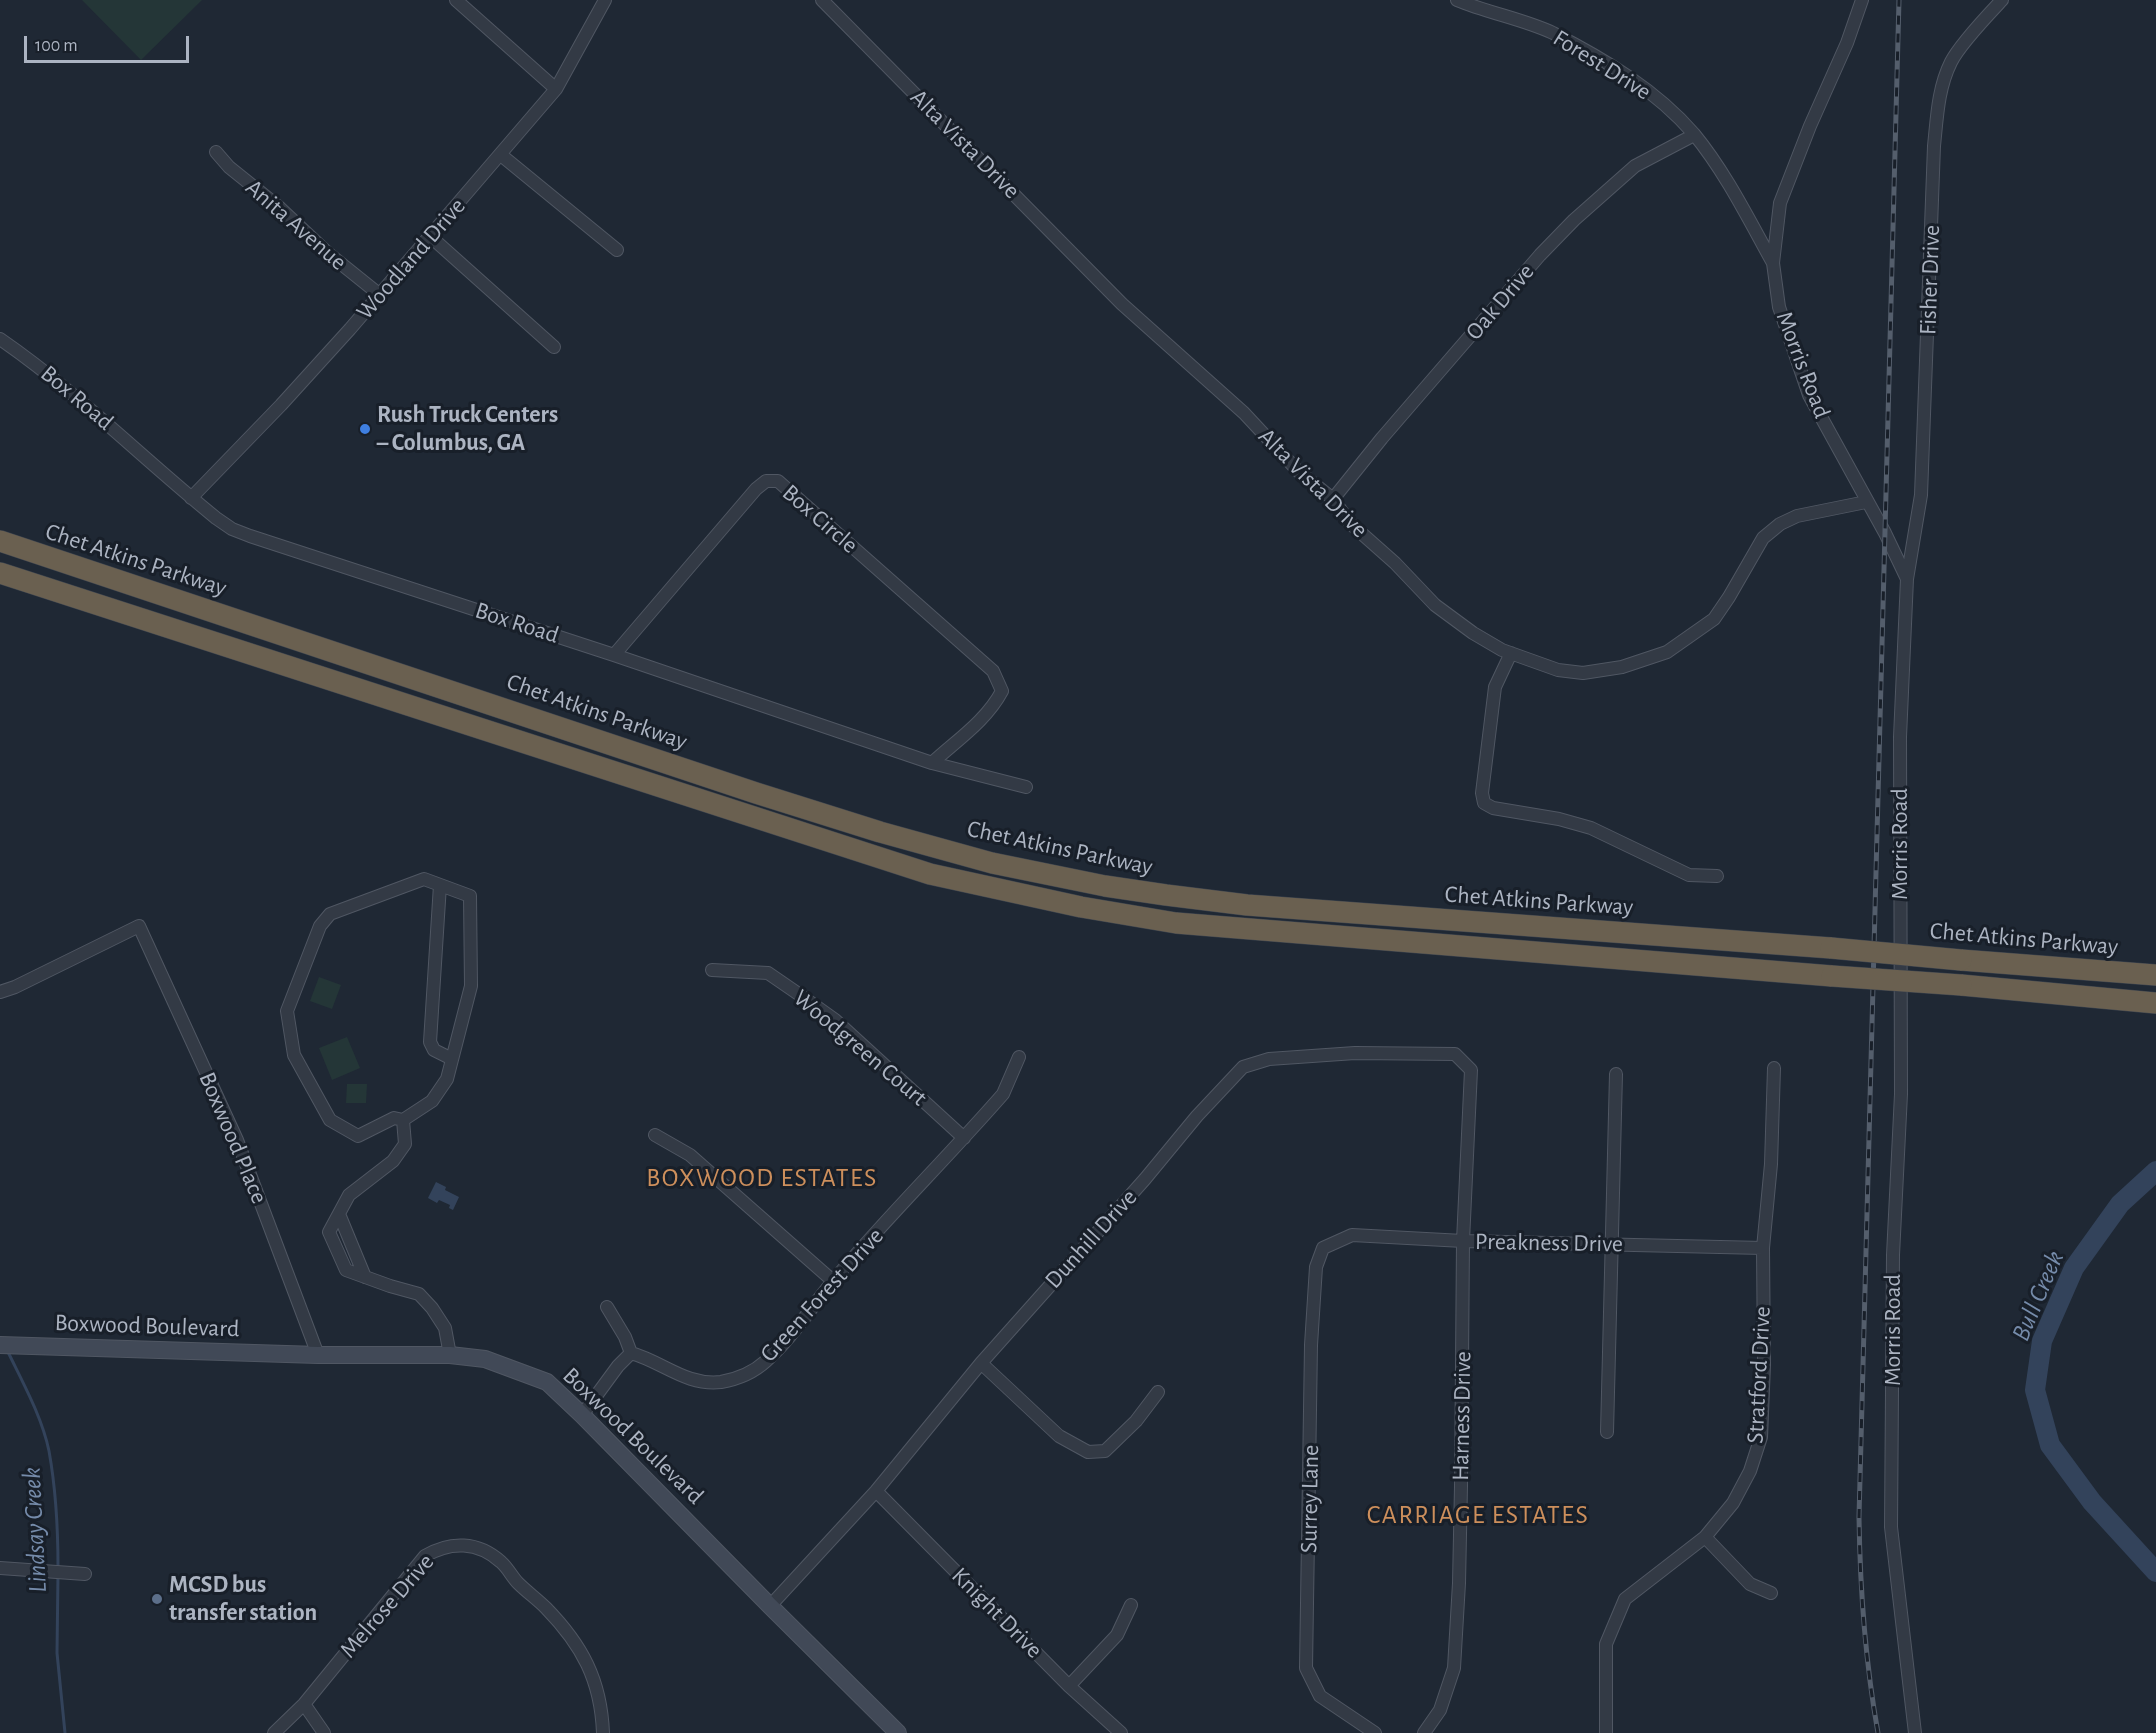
<!DOCTYPE html>
<meta charset="utf-8">
<style>
body{margin:0}
#map{position:relative;width:2156px;height:1733px;overflow:hidden;background:#1f2834;font-family:"Alegreya Sans",sans-serif}
canvas{display:block}
.scale{position:absolute;left:24px;top:36px;width:165px;height:27px;box-sizing:border-box;border:3px solid #acb4c2;border-top:0;padding-left:8px;font-size:18px;line-height:21px;white-space:nowrap;color:#acb4c2;-webkit-text-stroke:4px #181f29;paint-order:stroke}
</style>
<div id="map">
<canvas width="2156" height="1733"></canvas>
<div class="scale">100 m</div>
</div>
<script>
const ctx = document.querySelector('canvas').getContext('2d');
ctx.lineJoin = 'round';
function paint(path, color) {
  ctx.fillStyle = color;
  ctx.fill(path, 'evenodd');
}
function trace(path, color, width, dash) {
  ctx.strokeStyle = color;
  ctx.lineWidth = width;
  ctx.lineCap = dash ? 'butt' : 'round';
  ctx.setLineDash(dash || []);
  ctx.stroke(path);
}
function write(font, color, halo, rows, align = 'center') {
  ctx.font = font + ' "Alegreya Sans",sans-serif';
  ctx.lineWidth = 6;
  ctx.setLineDash([]);
  ctx.textBaseline = 'middle';
  ctx.strokeStyle = halo;
  ctx.fillStyle = color;
  for (const [text, x, y, turn = 0] of rows) {
    ctx.save();
    ctx.translate(x, y);
    ctx.rotate((+turn || 0) * Math.PI / 180);
    ctx.textAlign = isNaN(turn) ? turn : align;
    if (halo) ctx.strokeText(text, 0, 0);
    ctx.fillText(text, 0, 0);
    ctx.restore();
  }
}
const green = new Path2D(`
 M82,0H202L141,60Z
 M319,977L341,985L332,1009L310,1001Z
 M347,1037L360,1068L332,1080L319,1048Z
 M347,1084H367L366,1103H346Z`);
const water = new Path2D(`
 M436,1182L446,1187L445,1190L459,1197L453,1210L449,1208L450,1205L439,1200L437,1203L428,1198Z`);
const stream = new Path2D(`
 M8,1352C23,1383 42,1417 49,1451C56,1490 58,1528 58,1567
 M58,1574L57,1653L65,1733`);
const river = new Path2D(`
 M2156,1171L2120,1204L2074,1268L2042,1341L2035,1390L2050,1445L2092,1502L2156,1572`);
const street = new Path2D(`
 M456,0L556,89
 M822,0L1122,304L1244,413L1298,471L1333,499L1351,524L1395,563L1435,605L1473,633L1502,650L1558,670L1583,673L1622,667L1667,652L1714,619L1729,597L1763,538L1780,524L1797,516L1866,502
 M1457,0C1488,13 1523,19 1553,33C1604,59 1656,90 1694,134C1726,173 1749,220 1773,263
 M1862,0L1847,43L1810,126L1780,203L1773,263L1779,307L1809,395L1885,533L1907,579L1900,737L1901,1094L1893,1255L1891,1527L1915,1733
 M216,152L229,167L280,208L329,254L380,295
 M501,155L617,250
 M431,237L554,347
 M0,339C77,392 143,459 216,518L232,529L250,536L614,655L932,763C957,740 986,721 1002,691L993,671L778,481H766L756,489L614,655
 M191,498L281,405L350,329L556,89L605,0
 M1333,499L1382,438L1540,255L1574,220L1635,166L1694,135
 M1907,579L1921,495L1934,146C1937,117 1938,88 1951,62C1960,44 1987,16 2002,0
 M1511,653L1495,687L1482,793L1484,803L1493,808L1559,819L1591,828L1689,875L1717,876
 M932,763L1026,787
 M424,879L470,896L471,986L447,1079L432,1101L403,1120L394,1118L358,1136L330,1120L294,1055L287,1011L320,926L330,914Z
 M440,885L430,1042L434,1050L452,1059
 M712,970L768,973L800,995L835,1020L964,1138
 M0,992L15,987L139,926L237,1140L318,1355
 M403,1120L405,1144L393,1161L349,1195L329,1232L346,1270L390,1286L419,1294L432,1308L445,1328L450,1355
 M655,1135L690,1155L833,1281
 M339,1214L365,1277
 M607,1307L625,1337L631,1353
 M631,1353C663,1362 686,1386 721,1382C738,1379 754,1372 766,1361C793,1337 811,1307 834,1280C888,1216 948,1157 1003,1094L1019,1057
 M981,1363L1059,1436L1088,1452L1105,1451L1136,1421L1158,1392
 M582,1415L618,1366L631,1353
 M1607,1432L1616,1074
 M876,1491L1069,1686L1121,1733
 M1705,1537L1750,1584L1771,1593
 M0,1568L85,1574
 M770,1606L876,1491L981,1363L1145,1179L1197,1116L1243,1067L1269,1059L1355,1053L1455,1054L1471,1070L1463,1241L1461,1486L1459,1583L1454,1668L1440,1710L1424,1733
 M1069,1686L1117,1635L1131,1605
 M304,1704L324,1733
 M274,1733L304,1704L425,1556C450,1541 478,1541 501,1562C508,1568 512,1577 518,1583C527,1592 537,1599 546,1608C582,1645 601,1680 603,1733
 M1375,1733L1320,1696L1306,1668L1311,1345L1316,1267L1323,1248L1352,1235L1463,1241L1763,1248
 M1606,1733V1644L1625,1599L1705,1537L1733,1503L1750,1471L1761,1437L1764,1365L1763,1248L1771,1164L1774,1068`);
const secondary = new Path2D(`
 M0,1345L318,1355H450L485,1359L547,1382L582,1415L770,1606L898,1733`);
const highway = new Path2D(`
 M0,541L756,793L880,832L992,863L1105,886L1166,895L1247,905L1831,948
 M0,573L930,874L1081,907L1176,923L1832,976
 M1961,960L2156,975
 M1961,985L2156,1003`);
const rail = new Path2D(`
 M1878,1733C1865,1660 1860,1591 1859,1517L1899,0`);
const highwayBridge = new Path2D(`
 M1831,948L1961,960
 M1832,976L1961,985`);
const markers = [
 [365,429,6,"#3f7fe0"],
 [157,1599,6,"#5c6f8a"]
];
const streetNames = [
 ["Forest Drive",1602,65,32],
 ["Alta Vista Drive",965,144,45],
 ["Anita Avenue",296,225,41],
 ["Woodland Drive",411,259,-49],
 ["Fisher Drive",1930,280,-88],
 ["Oak Drive",1500,302,-50],
 ["Morris Road",1803,365,69],
 ["Box Road",77,398,40],
 ["Alta Vista Drive",1313,483,45],
 ["Box Circle",820,519,41],
 ["Chet Atkins Parkway",136,560,18],
 ["Box Road",517,623,18],
 ["Chet Atkins Parkway",597,712,19],
 ["Morris Road",1900,844,-90],
 ["Chet Atkins Parkway",1060,848,12],
 ["Chet Atkins Parkway",1539,901,4],
 ["Chet Atkins Parkway",2024,939,5],
 ["Woodgreen Court",860,1048,40],
 ["Boxwood Place",233,1138,67],
 ["Dunhill Drive",1091,1239,-48],
 ["Preakness Drive",1549,1243,1],
 ["Green Forest Drive",822,1295,-48],
 ["Boxwood Boulevard",147,1326,2],
 ["Morris Road",1893,1330,-90],
 ["Stratford Drive",1759,1375,-87],
 ["Harness Drive",1462,1416,-89],
 ["Boxwood Boulevard",633,1436,44],
 ["Surrey Lane",1310,1499,-89],
 ["Melrose Drive",387,1606,-49],
 ["Knight Drive",997,1613,45]
];
const poiNames = [
 ["Rush Truck Centers",377,415],
 ["– Columbus, GA",377,443],
 ["MCSD bus",169,1585],
 ["transfer station",169,1613]
];
const neighbourhoodNames = [
 ["BOXWOOD ESTATES",762,1178],
 ["CARRIAGE ESTATES",1478,1515]
];
const waterNames = [
 ["Bull Creek",2038,1296,-67],
 ["Lindsay Creek",35,1530,-93]
];
paint(green, '#243637');
paint(water, '#33435b');
trace(stream, '#33435b', 3);
trace(river, '#33435b', 20);
trace(street, '#505763', 14);
trace(secondary, '#505763', 18);
trace(highway, '#3d444f', 22);
trace(street, '#333a45', 12);
trace(secondary, '#414957', 16);
trace(highway, '#6a6050', 21);
trace(rail, '#545e6c', 5);
trace(rail, '#181f29', 3, [9]);
trace(highwayBridge, '#3d444f', 22, []);
trace(highwayBridge, '#6a6050', 21);
for (const [x, y, r, color] of markers) {
  const dot = new Path2D();
  dot.arc(x, y, r, 0, 2 * Math.PI);
  ctx.fillStyle = color;
  ctx.fill(dot);
  trace(dot, '#181f29', 2);
}
write('24px', '#acb4c2', '#181f29', streetNames);
write('bold 24px', '#acb4c2', '#181f29', poiNames, 'left');
ctx.letterSpacing = '1.5px';
write('26px', '#cd8f5c', '#181f29', neighbourhoodNames);
ctx.letterSpacing = '0px';
write('italic 26px', '#758baa', '#181f29', waterNames);
</script>
